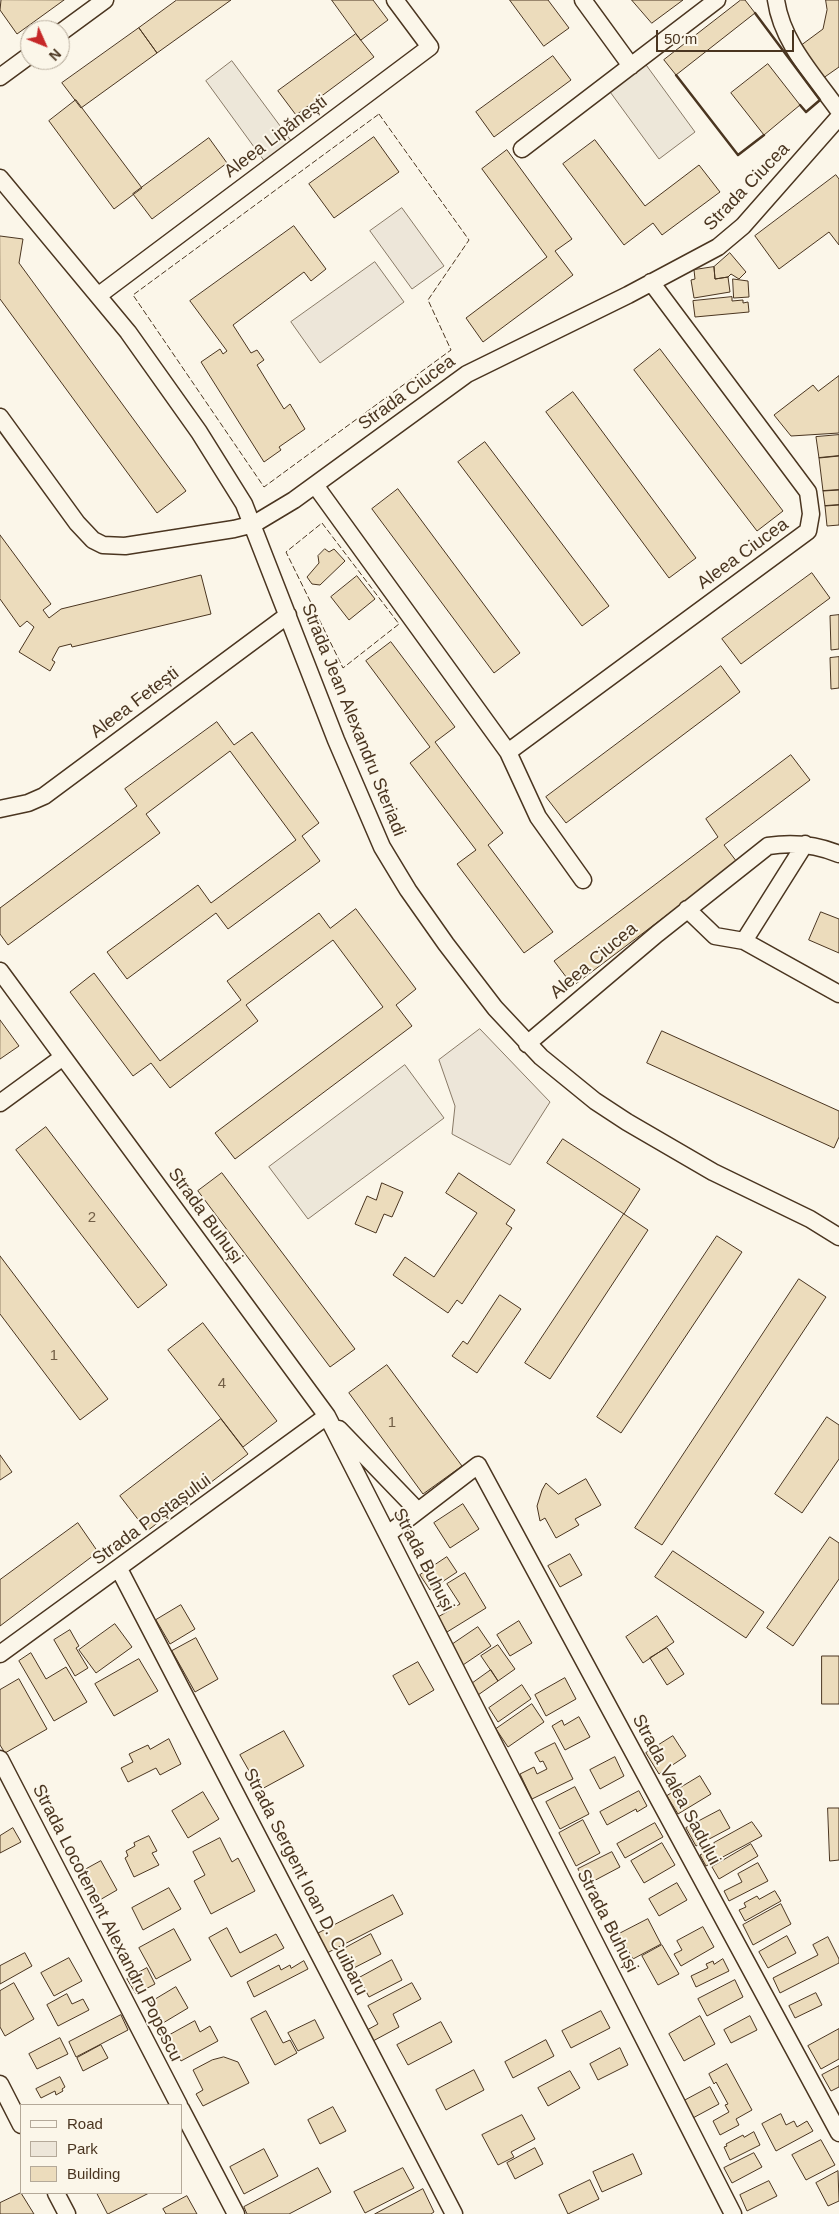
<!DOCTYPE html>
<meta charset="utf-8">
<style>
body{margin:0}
#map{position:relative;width:839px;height:2214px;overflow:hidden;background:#fbf6e9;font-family:Arial,sans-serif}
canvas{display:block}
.legend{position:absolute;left:20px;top:2104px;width:162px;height:90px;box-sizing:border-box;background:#fbf6e9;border:1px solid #b4a999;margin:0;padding:6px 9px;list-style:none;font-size:15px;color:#4a3520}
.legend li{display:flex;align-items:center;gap:10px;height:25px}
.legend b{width:25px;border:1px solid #b4a999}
.north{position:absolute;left:20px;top:20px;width:50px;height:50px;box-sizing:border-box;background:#fbf6e9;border:1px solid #b4a999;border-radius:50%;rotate:134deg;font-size:14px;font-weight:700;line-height:20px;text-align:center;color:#4a3520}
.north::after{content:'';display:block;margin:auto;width:18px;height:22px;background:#c62828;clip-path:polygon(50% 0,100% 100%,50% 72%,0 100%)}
.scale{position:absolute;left:656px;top:30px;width:138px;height:22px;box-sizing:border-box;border:2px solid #4a3520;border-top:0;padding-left:6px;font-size:15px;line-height:18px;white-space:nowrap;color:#4a3520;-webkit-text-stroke:4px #fbf6e9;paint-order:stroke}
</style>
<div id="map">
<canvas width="839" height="2214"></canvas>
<ul class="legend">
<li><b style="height:6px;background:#fbf6e9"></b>Road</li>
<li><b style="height:14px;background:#ede6d9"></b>Park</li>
<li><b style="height:14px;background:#ecdcbc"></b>Building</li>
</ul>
<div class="north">N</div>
<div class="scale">50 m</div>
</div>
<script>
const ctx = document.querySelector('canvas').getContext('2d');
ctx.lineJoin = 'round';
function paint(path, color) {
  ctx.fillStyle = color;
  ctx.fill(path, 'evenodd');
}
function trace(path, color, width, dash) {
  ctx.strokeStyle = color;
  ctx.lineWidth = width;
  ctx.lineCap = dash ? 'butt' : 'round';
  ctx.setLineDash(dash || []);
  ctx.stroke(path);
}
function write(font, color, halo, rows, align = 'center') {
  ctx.font = font + ' Arial,sans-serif';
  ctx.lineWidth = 4;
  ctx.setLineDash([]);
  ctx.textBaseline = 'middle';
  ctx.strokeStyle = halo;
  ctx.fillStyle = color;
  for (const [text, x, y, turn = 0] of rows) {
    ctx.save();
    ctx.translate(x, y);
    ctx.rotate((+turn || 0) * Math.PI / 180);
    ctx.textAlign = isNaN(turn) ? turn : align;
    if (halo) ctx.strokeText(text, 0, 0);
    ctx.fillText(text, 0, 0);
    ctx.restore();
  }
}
const green = new Path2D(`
 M402,208L444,266L412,289L370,231Z
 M375,262L404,302L320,363L291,322Z
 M480,1029L550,1102L510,1165L452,1134L455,1106L439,1060Z`);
const parking = new Path2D(`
 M641,58L695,132L659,159L605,85Z
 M232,61L292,142L265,162L206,81Z
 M405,1065L444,1118L308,1219L269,1167Z`);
const building = new Path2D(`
 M64,0L17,34L0,10L1,0Z
 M177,0H231L157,53L139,28Z
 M332,0H373L388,20L361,40Z
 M510,0H548L569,28L544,46Z
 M632,0H683L652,23Z
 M741,0H745L755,13L676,75L664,60Z
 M826,0H839V67L819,81L800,46L823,29L827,10Z
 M139,28L157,53L81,108L62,83Z
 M356,34L374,57L296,115L278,91Z
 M553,56L571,80L494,137L476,112Z
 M768,64L800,105L764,135L731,93Z
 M76,100L142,188L114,209L49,121Z
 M374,137L399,172L334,218L309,184Z
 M209,138L227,163L152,219L133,194Z
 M595,140L645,206L699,165L720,192L662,235L653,223L624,245L563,164Z
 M507,150L572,239L555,251L573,275L483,342L466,318L547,257L482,169Z
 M836,175L839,179V245L829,232L779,269L755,236Z
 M294,226L326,269L311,281L304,272L233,325L251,353L257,350L264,360L257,365L284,409L290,404L305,429L279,447L281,450L264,462L201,362L220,349L223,354L227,351L190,301Z
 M0,236L23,239L19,263L186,491L157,513L0,299Z
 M730,253L746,272L739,279L731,274L728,277L715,279L714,267Z
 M714,267L715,279L728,277L730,292L694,298L691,280L695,279L694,270Z
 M733,279L748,281L749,297L734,298Z
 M732,297V301L743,300V303L748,302L749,312L695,317L693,301Z
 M660,349L783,511L757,531L634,370Z
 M839,376V433L791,436L774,415L813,385L818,391Z
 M573,392L696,558L669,578L546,412Z
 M839,435V456L819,458L816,437Z
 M485,442L609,606L582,626L458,462Z
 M839,456V490L823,491L819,458Z
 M398,489L520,653L494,673L372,509Z
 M839,490V505L825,506L823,491Z
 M839,505V525L827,526L825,506Z
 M0,535L51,604L43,610L49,618L61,609L201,575L211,614L72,647L71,644L59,647L52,660L55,662L50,671L19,652L34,627L27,621L20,627L0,599Z
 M325,549L329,552L334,549L345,561L320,585L312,584L307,577L319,563L318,556Z
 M812,573L830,598L741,664L722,639Z
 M357,576L375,599L349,620L331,597Z
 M839,615V649L831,650L830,616Z
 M391,642L455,727L435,742L503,833L488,845L553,932L524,953L457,864L476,850L410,763L430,747L366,661Z
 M839,657V688L831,689L830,658Z
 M721,666L740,692L566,823L546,797Z
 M217,722L234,745L252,732L319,823L302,836L320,861L228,929L216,913L127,979L107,952L198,885L211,903L296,840L230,751L146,814L160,833L8,945L0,934V908L137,806L125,789Z
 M791,755L810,780L724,845L737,862L573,986L554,961L718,837L706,819Z
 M356,909L416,989L396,1005L412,1026L235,1159L215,1133L383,1007L333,940L246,1005L258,1021L170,1088L151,1063L133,1076L70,992L94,973L160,1061L241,1000L227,981L319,913L330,928Z
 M821,912L839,919V953L809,940Z
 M0,1020L19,1046L0,1059Z
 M662,1031L839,1111V1137L834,1148L647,1063Z
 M46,1127L167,1285L138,1308L16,1150Z
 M563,1139L640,1189L624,1214L547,1163Z
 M222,1173L355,1349L330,1367L198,1191Z
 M459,1173L515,1210L506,1224L512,1228L462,1304L457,1300L448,1313L393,1275L405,1257L434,1277L477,1213L446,1193Z
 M382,1183L403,1192L392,1217L384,1214L376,1233L355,1224L367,1196L376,1200Z
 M624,1214L648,1230L550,1379L525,1363Z
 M717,1236L742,1252L621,1433L597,1417Z
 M0,1256L108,1399L80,1420L0,1314Z
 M799,1279L826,1297L662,1545L635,1528Z
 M500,1295L521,1309L477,1373L452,1356L463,1341L467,1344Z
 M203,1323L277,1421L243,1447L168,1350Z
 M387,1365L462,1466L423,1494L349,1393Z
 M827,1417L839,1425V1459L802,1513L775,1494Z
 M221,1419L248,1454L147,1531L120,1496Z
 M0,1455L12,1472L0,1480Z
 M586,1479L601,1505L575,1519L579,1525L556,1538L545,1518L540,1521L537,1506L542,1490L546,1483L558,1494Z
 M463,1504L479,1529L450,1548L434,1523Z
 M78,1523L98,1552L0,1626V1580Z
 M830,1537L839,1543V1579L793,1646L767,1628Z
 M673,1551L764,1612L746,1638L655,1577Z
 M570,1554L582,1575L560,1587L548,1566Z
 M447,1557L457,1572L430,1590L420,1575Z
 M465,1573L486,1608L447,1632L438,1617L460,1604L447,1584Z
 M181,1605L195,1629L170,1644L156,1620Z
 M657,1616L674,1642L643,1663L626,1637Z
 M519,1621L532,1643L510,1656L497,1635Z
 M115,1624L132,1647L96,1673L79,1650Z
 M478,1627L491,1646L460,1667L447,1648Z
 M70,1630L79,1646L76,1648L88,1668L75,1676L54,1640Z
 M196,1638L218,1679L195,1692L172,1651Z
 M498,1645L515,1669L498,1681L481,1656Z
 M667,1648L684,1674L667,1685L650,1658Z
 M31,1653L46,1679L66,1667L87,1702L54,1721L19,1661Z
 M822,1656H839V1704H822Z
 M139,1659L158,1691L114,1716L95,1684Z
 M418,1662L434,1690L409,1705L393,1676Z
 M491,1670L498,1681L478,1695L470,1685Z
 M565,1678L576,1699L546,1716L535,1695Z
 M19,1679L47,1729L5,1753L0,1745V1690Z
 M522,1685L531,1699L498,1722L489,1708Z
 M532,1704L544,1722L508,1747L496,1729Z
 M579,1717L590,1737L565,1750L552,1726L562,1720L564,1725Z
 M284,1731L304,1766L260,1790L240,1755Z
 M673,1736L686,1756L659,1774L646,1753Z
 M169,1739L181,1764L160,1775L156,1768L128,1782L121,1768L133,1762L129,1754L148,1745L150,1749Z
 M555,1743L573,1779L532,1799L520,1774L534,1767L537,1774L547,1769L543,1761L540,1762L535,1753Z
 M615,1757L624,1776L600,1789L590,1770Z
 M700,1776L711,1794L678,1814L667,1796Z
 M575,1787L589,1814L560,1829L546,1802Z
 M639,1791L647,1806L637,1812L636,1809L607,1825L600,1812Z
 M203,1792L219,1819L188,1838L172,1811Z
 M828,1808H839V1860L830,1861Z
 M720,1810L730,1828L696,1846L686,1828Z
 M583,1820L600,1853L576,1866L559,1833Z
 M752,1822L762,1836L706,1866L700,1855L716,1846L714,1843Z
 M655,1823L663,1837L625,1858L617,1844Z
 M13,1828L21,1842L0,1853V1836Z
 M149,1836L157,1851L152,1853L159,1865L134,1877L125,1858L128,1856L126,1851L135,1846L134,1843Z
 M220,1838L232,1862L238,1858L255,1891L211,1914L194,1881L205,1875L193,1852Z
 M662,1843L675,1865L644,1883L631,1861Z
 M751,1844L758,1856L719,1879L712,1867Z
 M612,1852L620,1867L586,1885L578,1869Z
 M101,1861L117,1890L98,1901L81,1872Z
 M758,1863L768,1881L729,1901L724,1891L742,1882L738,1874Z
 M677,1883L687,1900L659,1916L649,1899Z
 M169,1888L181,1909L143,1930L132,1908Z
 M775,1891L781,1901L745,1921L739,1910L746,1907L744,1903L757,1896L759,1899Z
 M393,1895L403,1914L327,1953L317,1934Z
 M781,1904L791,1924L753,1945L743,1925Z
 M648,1919L661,1944L633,1959L619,1934Z
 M703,1927L714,1947L681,1966L674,1954L682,1950L677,1941Z
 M227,1928L240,1953L276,1934L284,1948L231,1977L209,1938Z
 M174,1929L191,1960L156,1979L139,1948Z
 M371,1934L381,1954L348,1971L338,1952Z
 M787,1936L796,1953L768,1968L759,1952Z
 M828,1937L839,1959V1963L780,1993L773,1978L818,1955L813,1945Z
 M662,1945L679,1974L658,1985L642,1956Z
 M25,1953L32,1966L0,1984V1966Z
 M69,1958L82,1981L54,1996L41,1973Z
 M723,1959L729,1971L696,1987L691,1976L708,1968L706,1964L713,1961L714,1964Z
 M392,1960L402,1980L369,1997L359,1978Z
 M304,1961L308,1969L254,1997L247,1982L279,1965L281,1970L290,1965L291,1968Z
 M147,1968L155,1984L136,1994L127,1979Z
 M735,1980L743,1997L707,2016L698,1999Z
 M14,1983L34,2019L5,2036L0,2027V1991Z
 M412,1983L421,1999L393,2014L399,2027L373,2041L367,2030L378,2024L368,2006Z
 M176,1987L188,2008L163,2023L151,2002Z
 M816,1993L822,2005L795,2018L789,2006Z
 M67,1994L72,2004L83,1999L89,2010L58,2026L47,2005Z
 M266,2011L283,2043L290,2040L297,2053L275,2065L251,2019Z
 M601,2011L610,2028L571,2048L562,2031Z
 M121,2015L128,2030L76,2057L69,2042Z
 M700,2016L715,2044L684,2061L669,2034Z
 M750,2016L757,2030L731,2043L724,2030Z
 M315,2020L324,2038L298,2051L288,2033Z
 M195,2021L200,2032L210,2026L218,2041L181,2061L168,2036Z
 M441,2022L452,2042L408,2065L397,2045Z
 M839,2029V2059L821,2069L808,2046Z
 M60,2038L68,2054L37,2069L29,2054Z
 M546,2040L554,2056L513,2078L505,2062Z
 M101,2045L108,2058L83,2071L77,2058Z
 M620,2048L628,2065L598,2080L590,2064Z
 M224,2057L238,2062L249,2083L203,2106L196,2094L203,2090L193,2070L212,2060Z
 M727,2064L752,2110L736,2119L739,2125L720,2135L713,2121L729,2112L725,2105L728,2104L716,2082L714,2084L709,2074Z
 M839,2066V2087L831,2091L822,2075Z
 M474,2070L484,2090L446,2110L436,2090Z
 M570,2071L580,2088L548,2106L538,2088Z
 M60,2077L65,2087L62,2089L63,2091L56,2095L55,2091L41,2098L36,2089Z
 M710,2087L719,2104L691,2119L682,2102Z
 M333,2107L346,2131L320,2144L308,2120Z
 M781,2114L786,2125L794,2121L797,2127L807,2121L813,2131L776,2151L762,2124Z
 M522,2115L535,2139L511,2152L514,2157L498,2165L482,2135Z
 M754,2132L760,2145L730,2160L724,2147L727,2146L726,2144L743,2135L744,2137Z
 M821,2140L835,2165L806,2180L792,2155Z
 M535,2148L543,2164L515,2179L507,2163Z
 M264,2149L278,2176L244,2194L230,2167Z
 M754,2153L762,2167L732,2183L724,2168Z
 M633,2154L642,2174L602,2192L593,2172Z
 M318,2168L331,2192L289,2214H247L244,2207Z
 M403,2168L414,2188L365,2213L354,2192Z
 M838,2171L839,2201L828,2206L816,2183Z
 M590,2180L599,2199L568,2214L559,2195Z
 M769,2181L777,2196L747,2211L740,2195Z
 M423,2189L434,2212L431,2214H375Z
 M21,2193L34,2214H0V2203Z
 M97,2193H149L108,2214Z
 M187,2196L197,2214H166L163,2209Z`);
const minor = new Path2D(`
 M583,0L631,66
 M776,0C782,43 815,77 839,111
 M60,33L105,0
 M0,77L30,55
 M522,149L717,0
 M0,178L128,332L199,432L244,504L336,740L382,847L408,890L446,944L495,1008L541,1057L595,1101L627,1122L713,1172L810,1219L839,1237
 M99,295L430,47L395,0
 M0,417L77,523L93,540L103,545L125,546L234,529L254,524L294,500L467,374L628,295L718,247L743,226L839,117
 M315,485L508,752L538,817L583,880
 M508,752L808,531L811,514L808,492L651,282
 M0,809L28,803L44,796L288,615
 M687,909L715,936L744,941L839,994
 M744,941L805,844
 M0,971L327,1416L733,2214
 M527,1044L657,934L768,846C793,842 815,844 839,854
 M0,1103L63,1057
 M339,1429L418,1511
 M388,1534L478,1465L839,2133
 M119,1569L454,2214
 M0,1654L327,1416
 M0,1759L179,2105
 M0,2084L21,2125
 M181,2109L236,2214
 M56,2193L67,2214`);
const fence = new Path2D(`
 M379,114L469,240L428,300L451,350L264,487L133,295Z
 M322,523L399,624L343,668L286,552Z`);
const wall = new Path2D(`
 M755,13L820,100L806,112L800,105
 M676,75L738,155L764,135`);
const numberNames = [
 ["2",92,1218],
 ["1",54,1356],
 ["4",222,1384],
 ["1",392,1423]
];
const streetNames = [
 ["Aleea Lipănești",276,137,-37],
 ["Strada Ciucea",747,187,-46],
 ["Strada Ciucea",407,393,-36],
 ["Aleea Ciucea",743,554,-36],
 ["Aleea Fetești",135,703,-37],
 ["Strada Jean Alexandru Steriadi",353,720,68],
 ["Aleea Ciucea",594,961,-40],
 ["Strada Buhuși",205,1216,54],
 ["Strada Poștașului",152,1520,-36],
 ["Strada Buhuși",423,1560,63],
 ["Strada Valea Sadului",676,1790,62],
 ["Strada Sergent Ioan D. Cuibaru",305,1882,63],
 ["Strada Buhuși",607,1921,63],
 ["Strada Locotenent Alexandru Popescu",107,1923,63]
];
paint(green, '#ede6d9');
trace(green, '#887966', 1);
paint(parking, '#ede7d9');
trace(parking, '#887966', 1);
paint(building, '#ecdcbc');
trace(building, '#4a3520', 1);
trace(minor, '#4a3520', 19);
trace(minor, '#fbf6e9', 16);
trace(fence, '#4a3520', 1, [6, 2.5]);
trace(wall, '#4a3520', 2.5);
write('15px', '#725f47', null, numberNames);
write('18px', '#4a3520', '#fbf6e9', streetNames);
</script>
